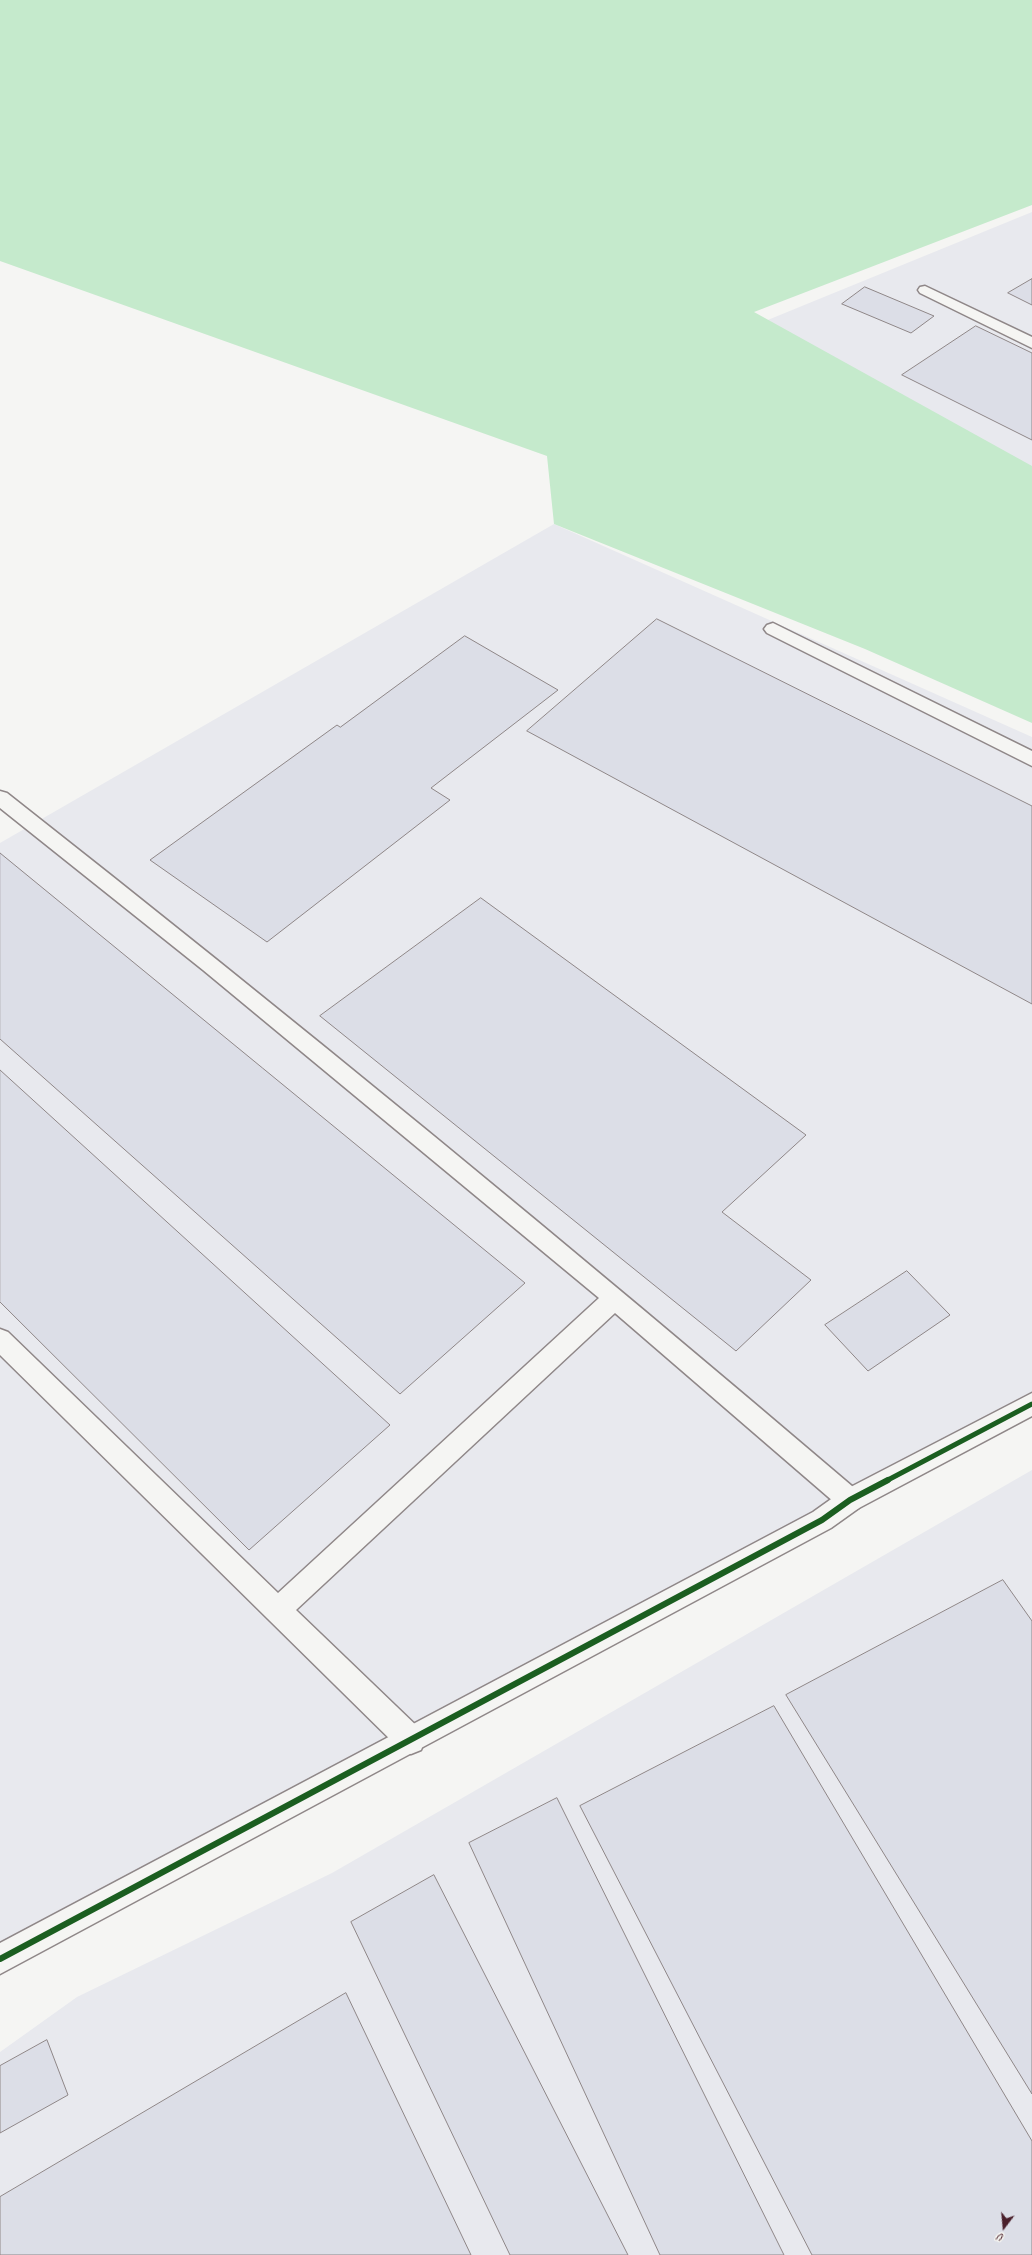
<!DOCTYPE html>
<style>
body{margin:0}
#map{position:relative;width:1032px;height:2255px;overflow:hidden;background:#f5f5f3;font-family:Caveat,sans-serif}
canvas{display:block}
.north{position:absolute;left:984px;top:2207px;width:40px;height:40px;-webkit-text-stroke:3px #f6f6f2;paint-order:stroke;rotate:196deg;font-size:11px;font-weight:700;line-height:16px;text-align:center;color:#4a1f2b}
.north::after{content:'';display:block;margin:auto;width:14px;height:18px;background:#4a1f2b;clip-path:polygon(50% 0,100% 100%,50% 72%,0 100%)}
</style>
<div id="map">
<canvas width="1032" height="2255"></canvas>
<div class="north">U</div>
</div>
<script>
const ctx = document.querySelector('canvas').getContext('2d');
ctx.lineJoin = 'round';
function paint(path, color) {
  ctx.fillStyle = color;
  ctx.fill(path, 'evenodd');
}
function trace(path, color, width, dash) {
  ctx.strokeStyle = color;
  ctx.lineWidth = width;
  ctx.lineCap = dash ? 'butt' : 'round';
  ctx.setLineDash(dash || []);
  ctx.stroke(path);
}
const built = new Path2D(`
 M1032,212V473L753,326Z
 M554,524L1032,737V1404L0,1971V843Z
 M1032,1470V2255H0V2052L77,1997L332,1873Z`);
const green = new Path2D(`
 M0,0H1032V205L754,312L1032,466V723L865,649L554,524L547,456L0,261Z`);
const building = new Path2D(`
 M1032,279V305L1008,293Z
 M865,287L934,316L911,333L842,304Z
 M976,326L1032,353V440L902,375Z
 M657,619L1032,806V1004L527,731Z
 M465,636L558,690L431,788L450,800L267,942L150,860L337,725L340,727Z
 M0,853L525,1283L400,1394L0,1039Z
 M481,898L806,1135L722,1212L811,1280L736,1351L320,1016Z
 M0,1070L390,1425L249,1550L0,1302Z
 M907,1271L950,1315L868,1371L825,1325Z
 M1003,1580L1032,1621V2094L786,1695Z
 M774,1706L1032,2141V2255H812L580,1806Z
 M557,1798L784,2255H660L469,1843Z
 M434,1875L628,2255H510L351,1922Z
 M346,1993L471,2255H0V2197Z
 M47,2040L68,2095L0,2133V2066Z`);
const lane = new Path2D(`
 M925,286L1032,337V348L920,293L918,290L920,287Z
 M773,623L1032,751V766L767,633L764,629L767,625Z
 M0,791L7,793C296,1020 579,1253 859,1492L863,1500L859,1508L850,1512L841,1508L615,1313L296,1610L421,1730L425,1740L421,1750L411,1754L401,1750L0,1355V1329L8,1332L278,1593L599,1298L203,970L0,808Z`);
const street = new Path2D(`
 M1032,1393V1416L859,1508L831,1528L0,1974V1943L813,1512L841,1492Z`);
const cyclewayFar1 = new Path2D(`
 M886,1481L1032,1404`);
const cycleway = new Path2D(`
 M0,1959L822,1520L850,1500L888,1480`);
paint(built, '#e8e9ee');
paint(green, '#c5eacc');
paint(building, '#dcdee7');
trace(building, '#8f8788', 1);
trace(lane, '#8f8788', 3);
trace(street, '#8f8788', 3);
paint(lane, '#f5f5f3');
paint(street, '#f5f5f3');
trace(cyclewayFar1, '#1b5e20', 5);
trace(cycleway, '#1b5e20', 6);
</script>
